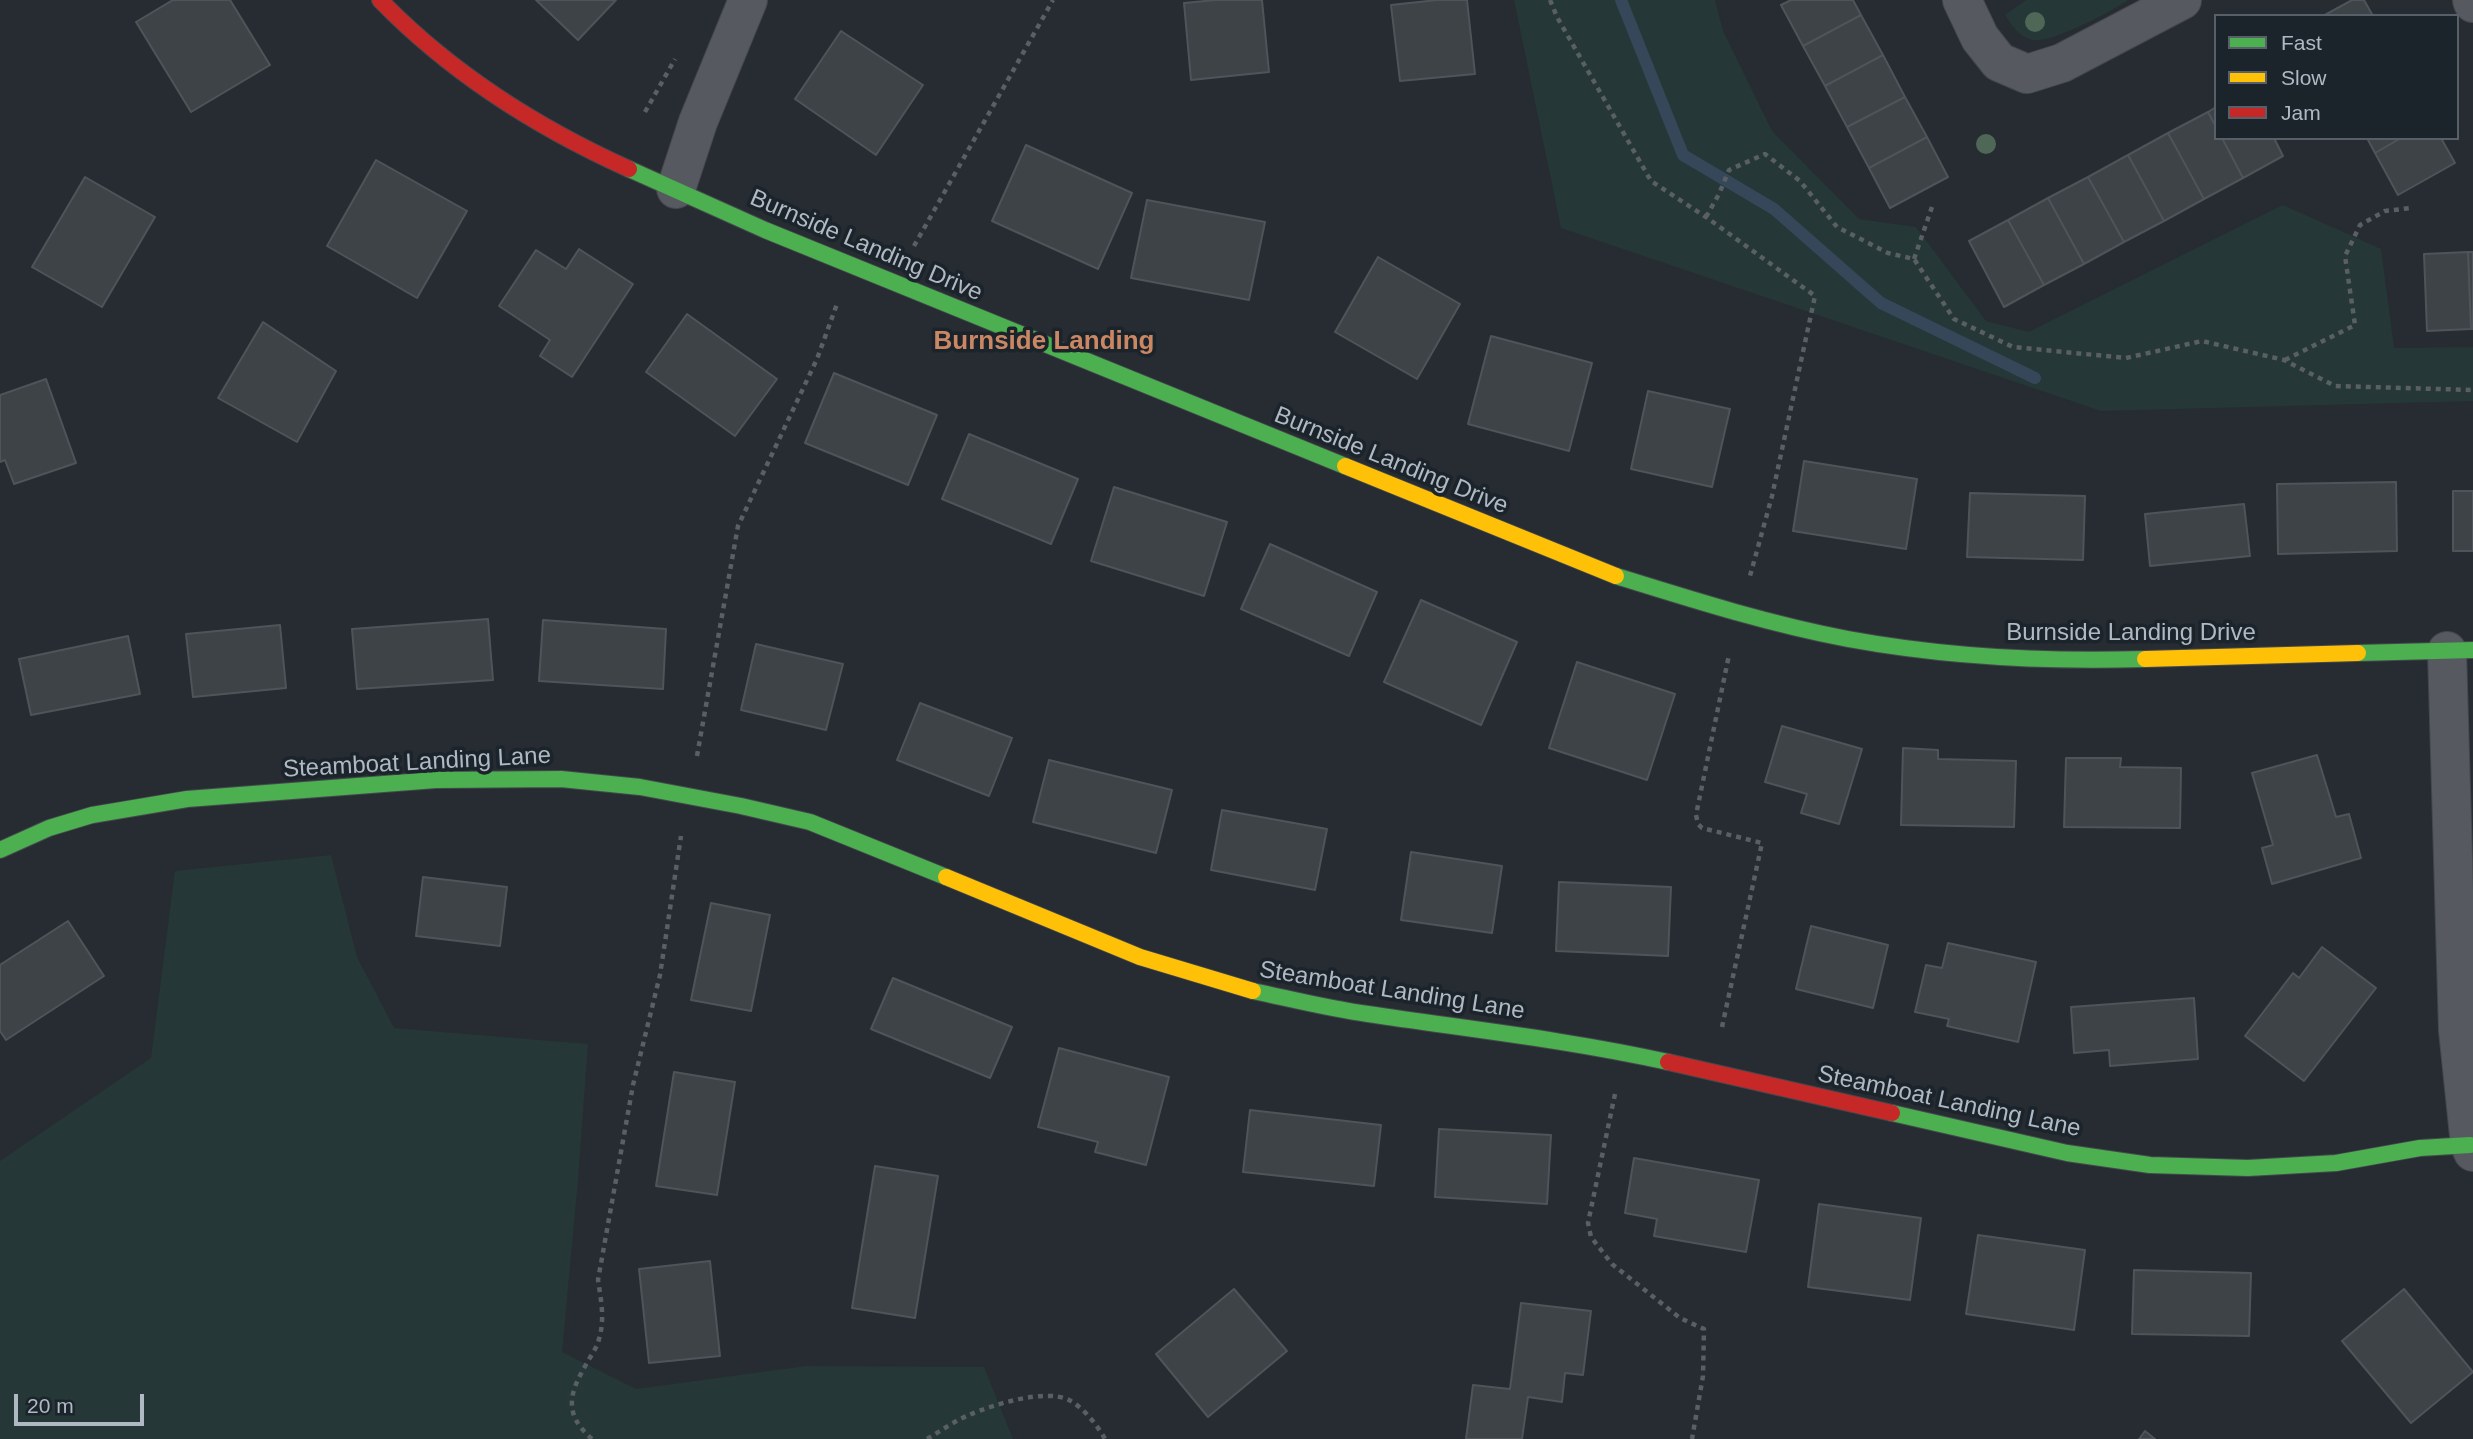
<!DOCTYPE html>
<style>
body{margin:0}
#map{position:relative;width:2473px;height:1439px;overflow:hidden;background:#262c32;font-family:Arial,sans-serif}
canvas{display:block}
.legend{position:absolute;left:2214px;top:14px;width:245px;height:126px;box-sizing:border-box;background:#1b232b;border:2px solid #575f68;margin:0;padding:9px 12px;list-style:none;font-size:21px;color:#b0b9c3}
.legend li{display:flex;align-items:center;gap:14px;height:35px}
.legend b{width:35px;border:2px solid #575f68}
.scale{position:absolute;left:14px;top:1394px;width:130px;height:32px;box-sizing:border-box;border:4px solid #b0b9c3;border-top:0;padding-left:9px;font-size:21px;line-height:24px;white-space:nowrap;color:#b0b9c3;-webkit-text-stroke:5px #1b232b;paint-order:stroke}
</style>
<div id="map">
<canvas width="2473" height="1439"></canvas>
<ul class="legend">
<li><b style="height:9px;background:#4caf50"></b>Fast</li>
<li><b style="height:9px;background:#ffc107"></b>Slow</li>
<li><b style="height:9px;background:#c62828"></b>Jam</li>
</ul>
<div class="scale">20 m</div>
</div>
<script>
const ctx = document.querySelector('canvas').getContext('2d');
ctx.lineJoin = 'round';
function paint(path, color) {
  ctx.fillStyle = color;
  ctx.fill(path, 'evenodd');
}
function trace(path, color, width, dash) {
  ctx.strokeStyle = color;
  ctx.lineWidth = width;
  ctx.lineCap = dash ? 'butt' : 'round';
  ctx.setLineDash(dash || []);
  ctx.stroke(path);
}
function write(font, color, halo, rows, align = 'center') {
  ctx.font = font + ' Arial,sans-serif';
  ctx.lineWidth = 7;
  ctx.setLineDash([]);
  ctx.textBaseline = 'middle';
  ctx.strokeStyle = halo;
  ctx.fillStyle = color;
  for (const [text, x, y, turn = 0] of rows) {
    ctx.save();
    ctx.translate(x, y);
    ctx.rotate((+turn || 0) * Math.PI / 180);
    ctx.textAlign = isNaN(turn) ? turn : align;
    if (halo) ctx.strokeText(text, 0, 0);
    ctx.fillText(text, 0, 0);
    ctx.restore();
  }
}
const green = new Path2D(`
 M1514,0H1715L1723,31L1772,131L1859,219L1916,227L1986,321L2029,332L2283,205L2381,249L2394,348L2473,347V401L2101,411L1561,228Z
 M2026,0H2128C2113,11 2050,44 2033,40C2019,37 2012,26 2005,15Z
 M331,855L357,957L394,1028L588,1044L578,1180L562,1352L636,1389L806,1366L984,1367L1013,1439H0V1161L151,1058L175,871Z`);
const stream = new Path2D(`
 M1621,0L1683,155L1774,209L1881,303L2035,378`);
const building = new Path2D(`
 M173,0H230L270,65L191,112L136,22Z
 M536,0H616L578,40Z
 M1216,0H1262L1269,72L1191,80L1184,3Z
 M1437,0H1467L1475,74L1400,81L1391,5Z
 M1791,0H1853L1861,15L1803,46L1781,5Z
 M2352,0H2364L2373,16H2323Z
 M1861,15L1883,55L1825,86L1803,46Z
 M841,31L923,85L876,155L795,99Z
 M1883,55L1905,97L1847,127L1825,86Z
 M1905,97L1927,137L1869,168L1847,127Z
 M2216,107V127L2208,112Z
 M2208,112L2216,127V138H2222L2243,178L2204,199L2168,133Z
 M2168,133L2204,199L2164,221L2128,155Z
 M1927,137L1948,177L1890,208L1869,168Z
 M2222,138H2274L2283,156L2243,178Z
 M2367,138H2401L2375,153Z
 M2401,138H2441L2455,163L2398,195L2375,153Z
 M1026,145L1132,193L1098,269L992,221Z
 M2128,155L2164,221L2124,242L2088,177Z
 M376,160L467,211L417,298L327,246Z
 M85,177L155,217L102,307L32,267Z
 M2088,177L2124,242L2084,264L2048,198Z
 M2048,198L2084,264L2044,285L2008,220Z
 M1147,200L1265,222L1249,300L1131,278Z
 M2008,220L2044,285L2004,307L1969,241Z
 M579,249L633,284L572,377L540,356L550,340L499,306L536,250L566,269Z
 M2468,252H2473V329H2471Z
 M2468,252L2471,329L2427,331L2424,254Z
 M1378,257L1460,304L1417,379L1335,332Z
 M687,314L777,379L735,436L646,372Z
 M263,322L336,371L297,442L218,398Z
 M1491,336L1592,363L1569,451L1468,424Z
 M834,373L937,415L908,485L805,443Z
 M46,379L76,463L14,484L5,460L0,462V395Z
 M1648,391L1730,409L1712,487L1631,469Z
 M969,434L1078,479L1051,544L942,499Z
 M1804,461L1917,479L1906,549L1793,531Z
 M2396,482L2397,551L2278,554L2277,484Z
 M1114,487L1227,522L1204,596L1091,561Z
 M2453,491H2473V551H2453Z
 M1970,493L2085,496L2083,560L1967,557Z
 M2244,504L2250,556L2150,566L2145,514Z
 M1270,544L1377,592L1349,656L1241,609Z
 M1421,600L1517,642L1481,725L1384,682Z
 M488,619L493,680L357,689L352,629Z
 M543,620L666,629L663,689L539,681Z
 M280,625L286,688L193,697L186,634Z
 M128,636L140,694L31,715L19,659Z
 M756,644L843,664L826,730L741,710Z
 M1577,662L1675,694L1647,780L1549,748Z
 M920,703L1012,738L989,796L897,760Z
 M1782,726L1862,749L1839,824L1801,813L1807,794L1765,782Z
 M1903,748L1938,750V759L2016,761L2014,827L1901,825Z
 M2317,755L2336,817L2349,814L2361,858L2272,884L2262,848L2273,845L2252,773Z
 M2066,758H2121L2120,767L2181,768L2180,828L2064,827Z
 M1049,760L1172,790L1156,853L1033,822Z
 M1222,810L1327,829L1315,890L1211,870Z
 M1411,852L1502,866L1492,933L1401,920Z
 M423,877L507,887L500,946L416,936Z
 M1559,882L1671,887L1668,956L1556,951Z
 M711,903L770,915L751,1011L691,1000Z
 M68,921L104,976L6,1040L0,1031V965Z
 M1811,926L1888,945L1873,1008L1796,989Z
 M1948,943L2036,962L2018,1042L1947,1026L1949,1019L1915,1012L1926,965L1942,968Z
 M2322,947L2376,988L2304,1081L2245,1036L2293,973L2299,978Z
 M893,978L1012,1027L990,1078L871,1029Z
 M2194,998L2198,1059L2110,1066L2109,1050L2074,1053L2071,1007Z
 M1059,1048L1169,1077L1146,1165L1095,1152L1098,1142L1038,1127Z
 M674,1072L735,1082L717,1195L656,1186Z
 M1250,1110L1381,1125L1374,1186L1243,1172Z
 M1439,1129L1551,1135L1547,1204L1435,1197Z
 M1634,1158L1759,1180L1746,1252L1654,1236L1657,1219L1625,1213Z
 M875,1166L938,1176L915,1318L852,1308Z
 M1819,1204L1921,1218L1910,1300L1808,1287Z
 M1978,1235L2085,1250L2074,1330L1966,1314Z
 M710,1261L720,1356L649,1363L639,1269Z
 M2134,1270L2251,1273L2249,1336L2132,1334Z
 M1234,1289L1287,1351L1208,1417L1156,1354Z
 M2404,1289L2473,1372L2411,1423L2342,1341Z
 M1521,1303L1591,1311L1583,1375L1565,1373L1562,1402L1528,1397L1522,1439H1466L1473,1385L1510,1389Z
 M2145,1431L2155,1439H2139Z`);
const path = new Path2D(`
 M1550,0L1557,17L1651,181L1706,217L1815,296L1772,496L1750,576
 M645,112L675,59
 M1706,217L1719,194L1729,170L1765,154L1800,181L1837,227L1888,253L1914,259L1954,319L2013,347L2126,358L2202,341L2284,360L2335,386L2473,390
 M914,246L1053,0
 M1914,259L1933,204
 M2285,360L2355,325L2345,256L2360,225L2385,211L2411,208
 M697,756L738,526L817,359L837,304
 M1722,1027L1762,843L1702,828L1698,824L1696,815L1729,655
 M1615,1094L1588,1223L1591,1237L1612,1264L1680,1318L1704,1329L1703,1376L1692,1439
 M592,1439C563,1414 569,1393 587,1363C591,1355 597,1348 599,1339C605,1319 601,1300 598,1280L633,1085L660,975L681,836
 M927,1439C941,1431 954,1421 969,1415C992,1405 1045,1388 1069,1400C1084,1408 1097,1425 1105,1439`);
const street = new Path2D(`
 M1962,0L1980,38L1999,62L2027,74L2062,63L2182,0
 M2472,0L2473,3
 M676,189L698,122L748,0
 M2447,651L2458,1030L2470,1145L2473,1152`);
const fast = new Path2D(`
 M629,169L765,230L1345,466
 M1616,576C1693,600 1769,624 1848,639C1946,657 2046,662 2145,659
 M2358,653L2473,650
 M0,850L49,828L92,815L187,799L436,780L561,779L640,787L741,806L810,822L946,877
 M1253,991C1291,999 1330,1009 1368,1014C1468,1029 1569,1040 1668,1062
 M1892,1113L2067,1153L2150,1165L2248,1168L2336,1163L2420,1148L2470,1145`);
const slow = new Path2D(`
 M1345,466L1616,576
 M2145,659L2358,653
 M946,877L1140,957L1253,991`);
const jam = new Path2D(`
 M380,0C450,72 538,128 629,169
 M1668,1062L1892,1113`);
const trees = [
 [2035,22],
 [1986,144]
];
const streetNames = [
 ["Burnside Landing Drive",866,246,23],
 ["Burnside Landing Drive",1391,461,22],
 ["Burnside Landing Drive",2131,633],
 ["Steamboat Landing Lane",417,763,-3],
 ["Steamboat Landing Lane",1392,991,9],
 ["Steamboat Landing Lane",1949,1102,12]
];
const neighbourhoodNames = [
 ["Burnside Landing",1044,342]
];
paint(green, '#253737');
trace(stream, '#354758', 12);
paint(building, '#3e4348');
trace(building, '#4e5459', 2);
trace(street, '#44484d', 40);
trace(fast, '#44484d', 18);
trace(slow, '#44484d', 18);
trace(jam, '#44484d', 18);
trace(path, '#595f64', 4.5, [5, 5]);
trace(street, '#565a60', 38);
trace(fast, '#4caf50', 16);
trace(slow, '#ffc107', 16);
trace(jam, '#c62828', 16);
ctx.fillStyle = '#4f6757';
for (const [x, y] of trees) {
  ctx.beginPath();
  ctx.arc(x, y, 10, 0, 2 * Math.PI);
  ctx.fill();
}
write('24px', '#b0b9c3', '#1b232b', streetNames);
write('bold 26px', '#cb8763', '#1b232b', neighbourhoodNames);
</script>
